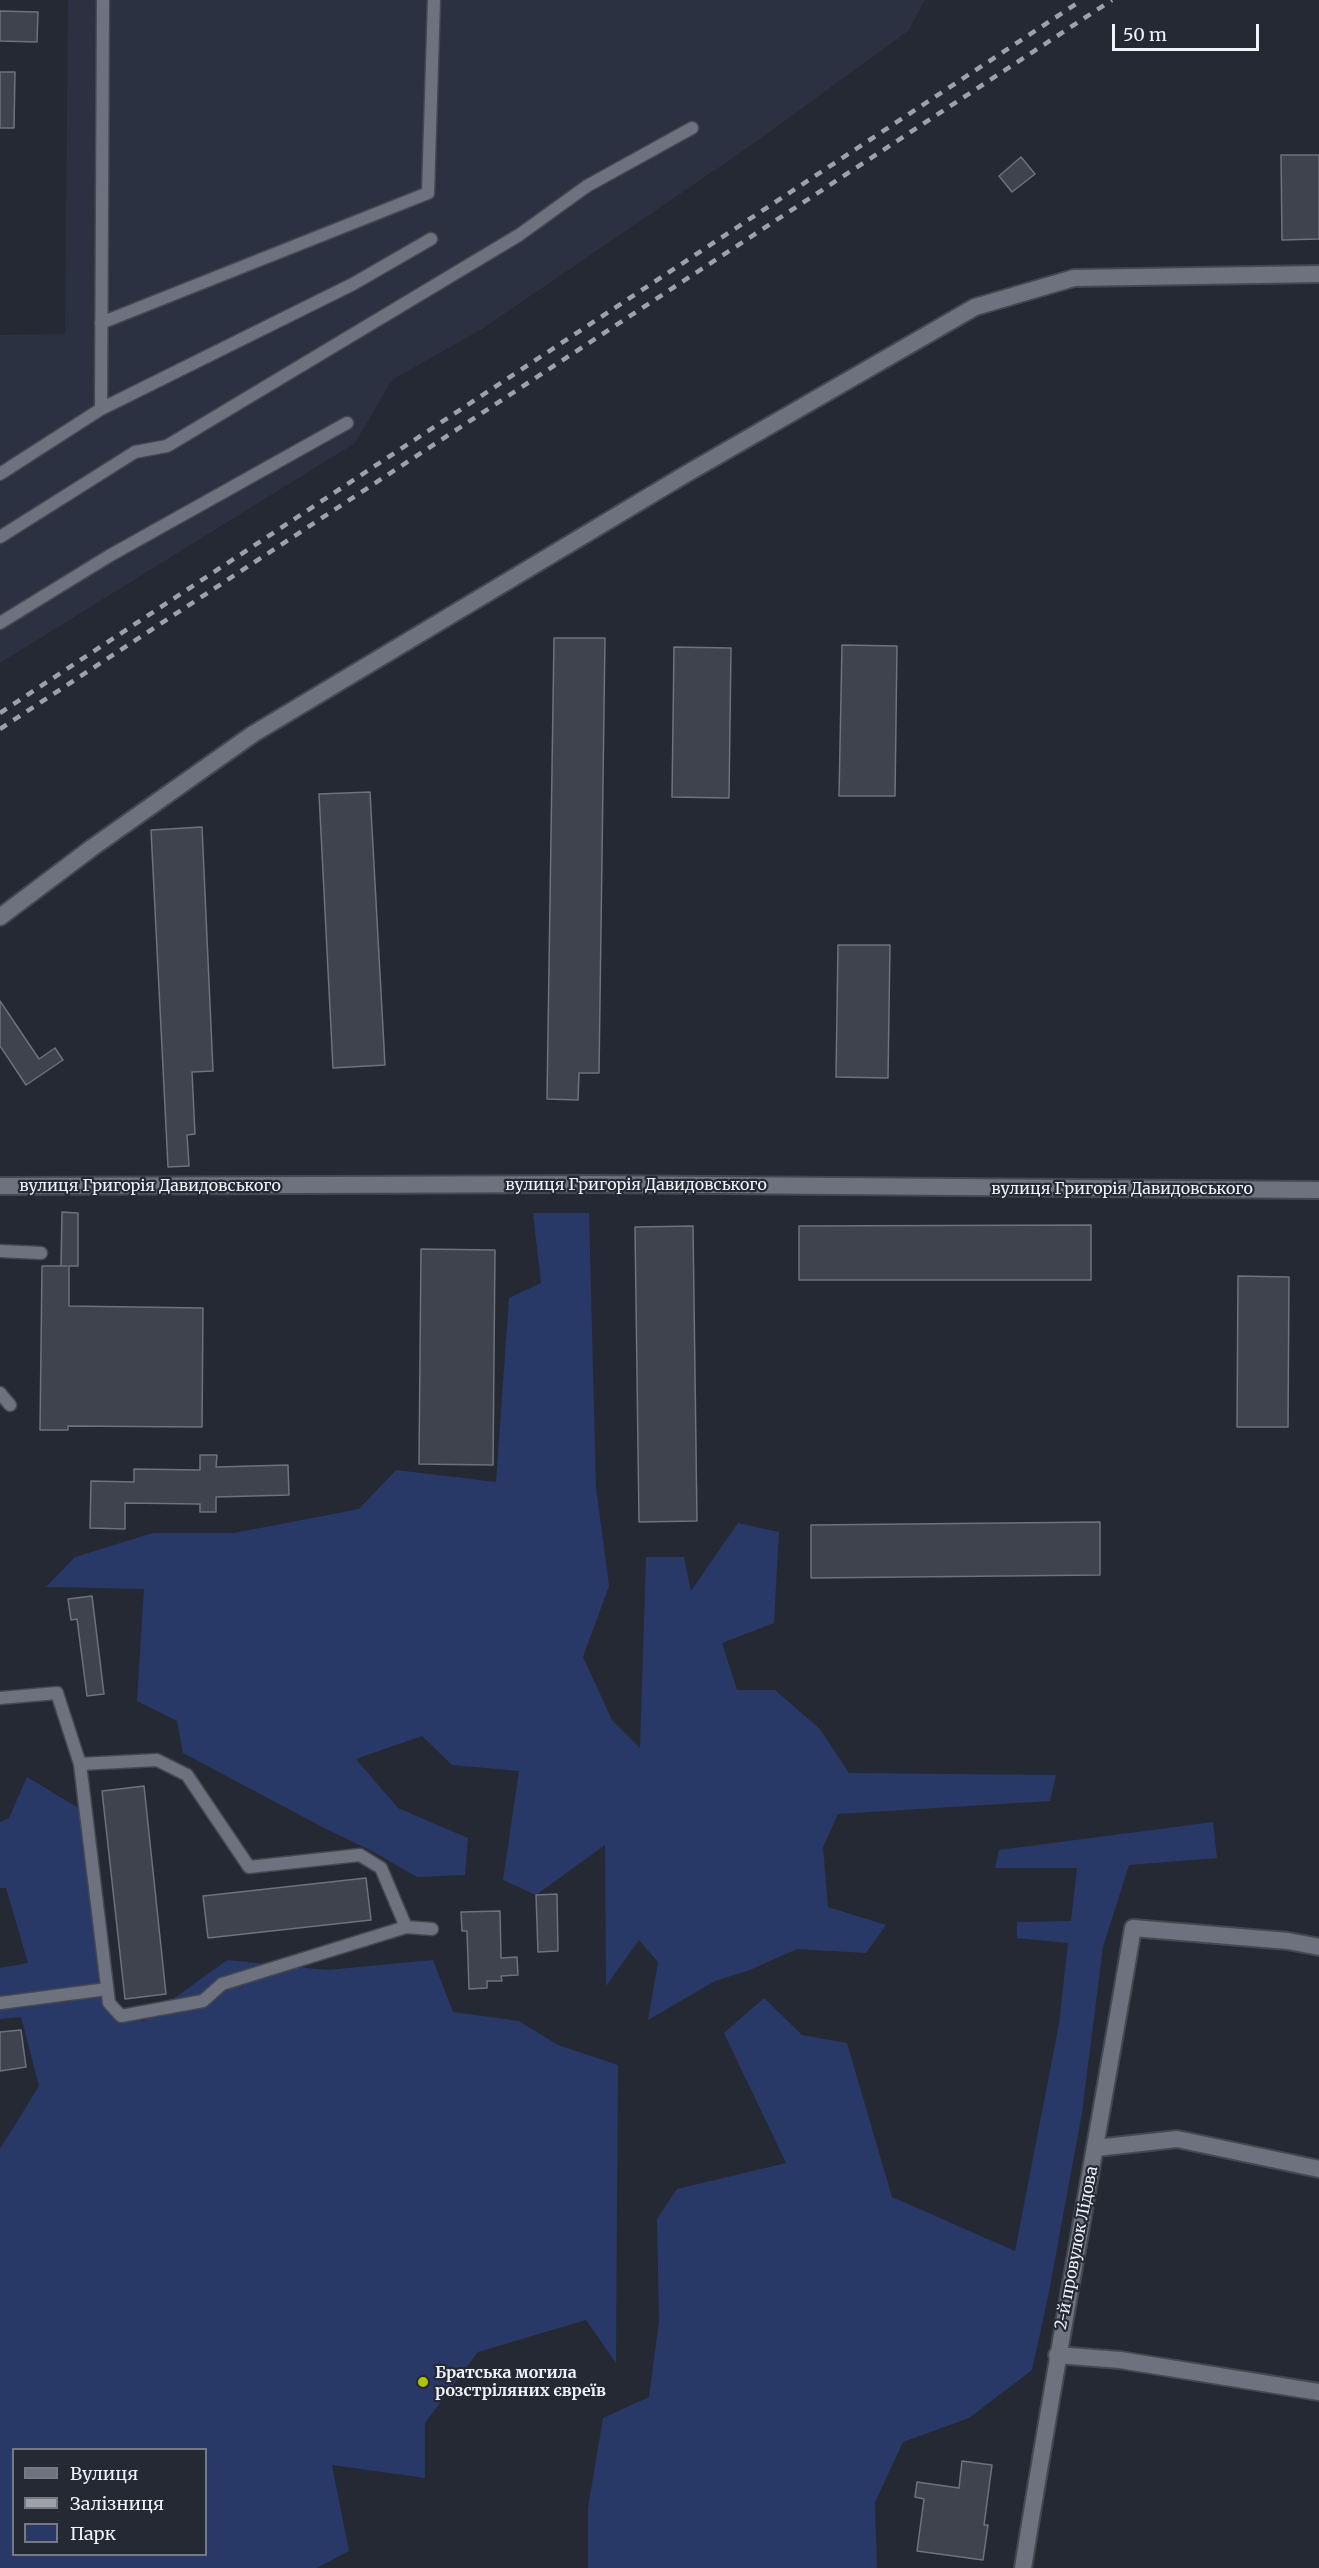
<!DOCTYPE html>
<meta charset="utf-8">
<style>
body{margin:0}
#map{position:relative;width:1319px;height:2568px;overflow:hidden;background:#252933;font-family:Merriweather,serif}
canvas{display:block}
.legend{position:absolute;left:12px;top:2448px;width:195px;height:108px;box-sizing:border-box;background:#252933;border:2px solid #767982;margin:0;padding:8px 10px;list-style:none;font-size:18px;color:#eff2f9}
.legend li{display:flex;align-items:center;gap:12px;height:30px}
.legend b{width:30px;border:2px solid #767982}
.scale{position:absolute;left:1112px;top:24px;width:147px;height:27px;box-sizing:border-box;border:3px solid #eff2f9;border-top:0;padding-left:8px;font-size:18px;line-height:21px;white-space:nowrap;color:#eff2f9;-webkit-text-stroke:4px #252933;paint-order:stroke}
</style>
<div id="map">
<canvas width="1319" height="2568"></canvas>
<ul class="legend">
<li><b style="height:8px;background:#6d727e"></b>Вулиця</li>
<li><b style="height:8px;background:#9ea1aa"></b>Залізниця</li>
<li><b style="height:16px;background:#283967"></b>Парк</li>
</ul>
<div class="scale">50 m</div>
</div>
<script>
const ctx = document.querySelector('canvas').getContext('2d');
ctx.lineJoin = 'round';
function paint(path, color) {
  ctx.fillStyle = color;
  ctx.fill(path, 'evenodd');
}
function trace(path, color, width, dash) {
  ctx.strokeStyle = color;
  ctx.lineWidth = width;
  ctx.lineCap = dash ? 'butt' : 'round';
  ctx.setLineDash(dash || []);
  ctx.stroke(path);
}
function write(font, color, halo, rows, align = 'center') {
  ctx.font = font + ' Merriweather,serif';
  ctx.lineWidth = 4.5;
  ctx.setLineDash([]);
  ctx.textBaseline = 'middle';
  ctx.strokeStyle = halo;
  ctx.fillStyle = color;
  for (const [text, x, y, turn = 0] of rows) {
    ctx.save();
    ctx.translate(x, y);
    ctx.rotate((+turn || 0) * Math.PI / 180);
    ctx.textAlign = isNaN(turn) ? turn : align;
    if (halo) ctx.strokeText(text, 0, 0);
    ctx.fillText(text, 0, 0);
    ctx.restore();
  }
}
const built = new Path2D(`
 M68,0H925L908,31L753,144L482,329L392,380L355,443L0,663V335L65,334Z`);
const green = new Path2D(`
 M533,1213H589L596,1487L609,1586L583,1657L612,1720L640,1748L646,1557H684L691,1591L738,1523L779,1532L774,1623L722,1643L737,1690H775L820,1729L849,1773L1056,1775L1050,1801L838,1814L823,1847L828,1907L886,1925L866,1953L797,1949L750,1970L715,1981L648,2020L658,1962L639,1940L606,1986L605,1845L536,1895L503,1880L519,1771L452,1765L422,1736L356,1759L398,1808L468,1838L465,1875L417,1877L370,1850L326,1829L183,1753L177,1721L137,1701L144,1589L46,1587L75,1557L153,1533H234L359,1509L396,1470L496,1482L509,1298L541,1283Z
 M27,1777L85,1812L112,2009L143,2021L227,1960L327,1970L433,1960L453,2012L519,2021L558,2045L618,2065L616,2363L586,2320L478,2352L425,2423V2478L332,2465L349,2551L317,2568H0V2149L39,2086L21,2017L0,2019V1968L28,1963L6,1888H0V1822L9,1818ZM14,2450H206V2554H14Z
 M1213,1822L1217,1858L1129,1865L1103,1947L1082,2113L1048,2297L1032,2370L969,2418L903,2442L875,2502L877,2568H588V2508L603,2418L649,2397L659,2321L657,2219L677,2189L786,2163L724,2033L764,1998L802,2035L847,2043L892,2197L1015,2251L1059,2024L1068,1943L1017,1938V1922L1071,1921L1077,1868H995L999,1850Z`);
const building = new Path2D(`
 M0,11L38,12L37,42L0,41Z
 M0,72H15L14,128H0Z
 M1281,155H1319V239L1282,240Z
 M1021,157L1035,174L1012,192L999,176Z
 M554,638H605L599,1073H579L578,1100L547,1099Z
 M842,645L897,646L895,796H839Z
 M674,647L731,648L729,798L672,797Z
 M370,792L385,1065L333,1068L319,794Z
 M202,827L213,1071L192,1072L195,1134L187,1135L189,1166L168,1167L151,830Z
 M838,945H890L888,1078L836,1077Z
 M0,1001L39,1059L55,1048L63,1060L26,1085L0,1046Z
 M62,1212L78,1213V1266H69V1306L203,1308L202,1427L68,1426V1430H40L42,1266H67H61Z
 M1091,1225V1280H799V1226Z
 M693,1226L697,1521L639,1522L635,1227Z
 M421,1249L495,1250L493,1465L419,1464Z
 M1238,1276L1289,1277L1288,1427H1237Z
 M200,1455H217L216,1467L288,1465L289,1495L216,1497V1512H200V1504L125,1503V1529L90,1528L91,1481L134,1482V1469L200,1470Z
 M1100,1522V1575L811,1578V1525Z
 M92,1596L104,1694L87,1696L77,1619L71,1620L68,1599Z
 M144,1786L166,1994L125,1999L102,1791Z
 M366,1878L371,1920L208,1938L203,1896Z
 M557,1894L558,1951L538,1952L536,1895Z
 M500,1911L501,1958L517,1957L518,1975L501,1976L502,1981H487V1988L469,1989L467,1931H462L461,1912Z
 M21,2030L26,2067L0,2071V2032Z
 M962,2461L992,2465L984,2525H988L983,2560L917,2551L924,2499L915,2497L917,2482L959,2488Z`);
const service = new Path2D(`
 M101,323L428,193L434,0
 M101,409L353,284L431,239
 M0,474L101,409L103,0
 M0,537L135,452L167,446L519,235L587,186L692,128
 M0,623L109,556L347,423
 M0,1251L41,1253
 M0,1393L10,1405
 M0,1698L57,1693L80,1764L109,2003L121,2016L203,2001L222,1984L406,1927L432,1929
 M80,1764L157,1760L187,1775L249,1867L360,1855L381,1868L406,1927
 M0,2003L107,1989`);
const minor = new Path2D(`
 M0,917L93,847L253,734L686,474L975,307L1074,278L1319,274
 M0,1186L595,1184L1319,1190
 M1096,2148L1177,2139L1319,2169
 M1057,2355L1120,2360L1319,2392
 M1023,2568C1057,2354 1097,2141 1133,1928L1288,1941L1319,1947`);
const rail = new Path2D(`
 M0,713L1082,0
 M0,729L1112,0`);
const markers = [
 [423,2382,6,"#afc503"]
];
const streetNames = [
 ["вулиця Григорія Давидовського",636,1185],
 ["вулиця Григорія Давидовського",150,1186],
 ["вулиця Григорія Давидовського",1122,1189],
 ["2-й провулок Лідова",1077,2248,-79]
];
const poiNames = [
 ["Братська могила",435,2373],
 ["розстріляних євреїв",435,2391]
];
paint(built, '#2b3141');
paint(green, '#283967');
paint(building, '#3f434e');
trace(building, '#6d727e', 1.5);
trace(service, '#444850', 15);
trace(minor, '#444850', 20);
trace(service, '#6d727e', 12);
trace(minor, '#6d727e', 16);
trace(rail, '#9ea1aa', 4.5, [8, 8]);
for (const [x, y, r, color] of markers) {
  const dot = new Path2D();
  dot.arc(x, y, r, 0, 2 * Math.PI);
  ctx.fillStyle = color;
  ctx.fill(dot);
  trace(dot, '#252933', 2);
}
write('16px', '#eff2f9', '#252933', streetNames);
write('bold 16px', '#eff2f9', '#252933', poiNames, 'left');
</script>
